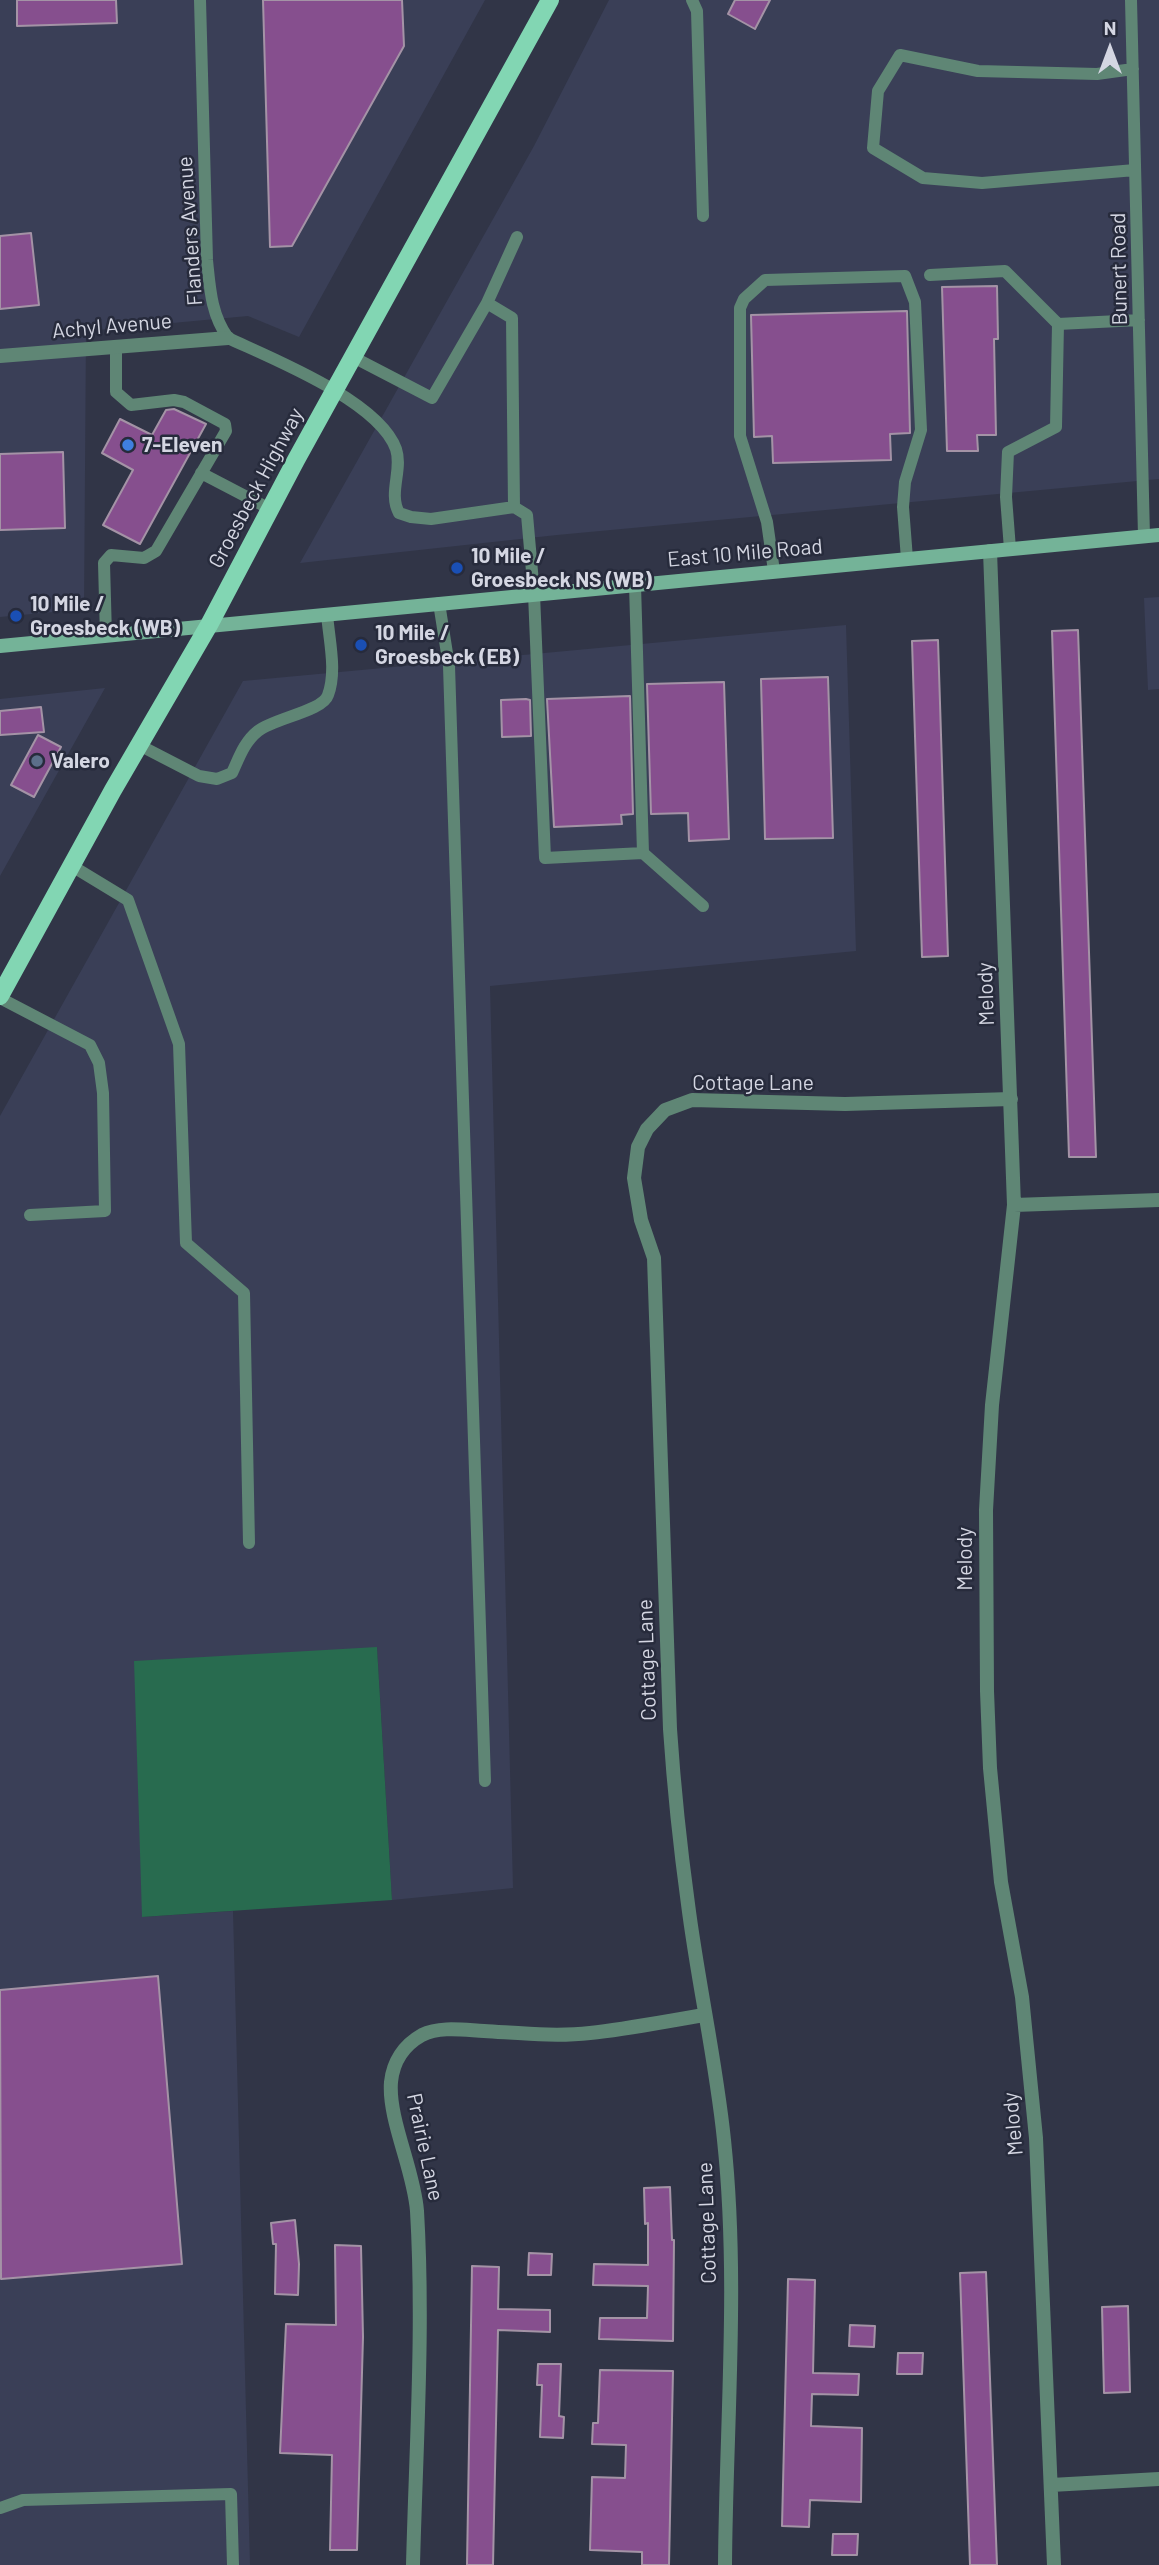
<!DOCTYPE html>
<style>
body{margin:0}
#map{position:relative;width:1159px;height:2565px;overflow:hidden;background:#313547;font-family:Barlow,sans-serif}
canvas{display:block}
.north{position:absolute;left:1075px;top:14px;width:70px;height:70px;-webkit-text-stroke:5px #272b3c;paint-order:stroke;rotate:0deg;font-size:19px;font-weight:700;line-height:28px;text-align:center;color:#d4d6e2}
.north::after{content:'';display:block;margin:auto;width:24px;height:32px;background:#d4d6e2;clip-path:polygon(50% 0,100% 100%,50% 72%,0 100%)}
</style>
<div id="map">
<canvas width="1159" height="2565"></canvas>
<div class="north">N</div>
</div>
<script>
const ctx = document.querySelector('canvas').getContext('2d');
ctx.lineJoin = 'round';
function paint(path, color) {
  ctx.fillStyle = color;
  ctx.fill(path, 'evenodd');
}
function trace(path, color, width, dash) {
  ctx.strokeStyle = color;
  ctx.lineWidth = width;
  ctx.lineCap = dash ? 'butt' : 'round';
  ctx.setLineDash(dash || []);
  ctx.stroke(path);
}
function write(font, color, halo, rows, align = 'center') {
  ctx.font = font + ' Barlow,sans-serif';
  ctx.lineWidth = 5;
  ctx.setLineDash([]);
  ctx.textBaseline = 'middle';
  ctx.strokeStyle = halo;
  ctx.fillStyle = color;
  for (const [text, x, y, turn = 0] of rows) {
    ctx.save();
    ctx.translate(x, y);
    ctx.rotate((+turn || 0) * Math.PI / 180);
    ctx.textAlign = isNaN(turn) ? turn : align;
    if (halo) ctx.strokeText(text, 0, 0);
    ctx.fillText(text, 0, 0);
    ctx.restore();
  }
}
const built = new Path2D(`
 M0,0H485L299,337L248,316L86,331L84,609L0,617Z
 M609,0H1159V479L557,535L300,563L534,146Z
 M1159,597V689L1148,690L1144,598Z
 M846,625L856,951L490,986L513,1888L392,1900L377,1647L142,1917L233,1911L250,2565H0V1116L243,681Z
 M105,688L0,876V699Z`);
const green = new Path2D(`
 M377,1647L392,1900L142,1917L134,1661Z`);
const building = new Path2D(`
 M17,0H116L117,23L17,26Z
 M263,0H402L404,46L292,246L270,247Z
 M735,0H770L755,29L728,14Z
 M31,233L39,305L0,309V236Z
 M997,286L998,339H994L996,435H977L978,451H947L942,287Z
 M907,311L910,433L890,434L891,460L773,463L772,436L754,437L751,315Z
 M174,409L206,424L140,544L103,525L133,470L102,453L120,419L152,435L166,410Z
 M63,452L65,528L0,530V454Z
 M1078,630L1096,1157H1069L1052,631Z
 M938,640L948,956L922,957L912,641Z
 M828,677L833,838L765,839L761,679Z
 M724,682L729,839L689,841L688,813L651,814L647,684Z
 M630,696L633,814L621,815L622,824L554,827L547,699Z
 M526,699L530,700L531,736L502,737L501,700Z
 M41,707L44,732L0,735V711Z
 M38,735L61,747L34,797L11,785Z
 M158,1976L182,2264L1,2279L0,1990Z
 M670,2187L672,2240H674L673,2341L599,2339L600,2318H647L648,2286L593,2285L594,2264L648,2265V2223L645,2224L644,2188Z
 M295,2220L299,2264L298,2295L275,2294L276,2244H273L271,2223Z
 M335,2245L361,2246L363,2337L357,2550H330L332,2455L280,2453L286,2324L336,2325Z
 M529,2253L552,2254L551,2275H528Z
 M472,2266L499,2267L498,2309L550,2310V2332L498,2330L493,2565H467Z
 M986,2272L997,2565H970L960,2273Z
 M788,2279L815,2280L813,2373L859,2374L858,2395L812,2394L811,2426L862,2428L861,2502L810,2500L809,2527L782,2526Z
 M1128,2306L1130,2392L1104,2393L1102,2307Z
 M850,2325L875,2326L874,2347L849,2346Z
 M898,2353H923L922,2374H897Z
 M538,2364H561L559,2416L564,2417L563,2438L540,2437L542,2385H537Z
 M600,2370L673,2371L669,2565H642V2552L590,2550L592,2477L625,2478L626,2445L592,2444L593,2423H598Z
 M833,2534H858L857,2555H832Z`);
const service = new Path2D(`
 M200,0L207,260C210,289 211,314 228,338C273,359 379,401 396,449C403,470 388,493 399,513L411,517L431,519L514,507L527,515L534,594L545,858L643,853L635,585
 M692,0L697,11L703,216
 M1131,0L1144,536
 M1133,69L1097,74L978,71L900,55L878,91L873,148L923,178L982,183L1135,170
 M930,275L1005,271L1058,324
 M487,303L517,237
 M353,357L432,398L487,303L512,318L514,507
 M201,473L270,509
 M1010,549L1006,497L1008,452L1056,427L1058,324L1139,320
 M774,571L767,522L740,436V308L744,299L765,280L905,276L915,302L921,430L905,482L903,507L907,559
 M439,603L449,666L485,1781
 M106,636L104,563L111,555L144,558L156,551L226,431L225,424L184,402L174,400L131,405L116,392V347
 M139,745L199,776L217,779L232,773C239,758 244,742 258,731C275,718 323,711 328,695C337,671 329,640 327,614
 M643,853L703,906
 M72,866L128,900L179,1044L186,1243L244,1293L249,1543
 M0,998L90,1045L99,1063L103,1093L105,1211L30,1215
 M0,2508L23,2500L231,2494L233,2565`);
const minor = new Path2D(`
 M0,356L228,338
 M990,551L1014,1205L992,1405L986,1510L987,1691L990,1768L1001,1882L1022,1997L1036,2138L1054,2565
 M1014,1205L1159,1200
 M1051,2485L1159,2479
 M413,2565C416,2447 424,2328 417,2211C414,2170 388,2119 391,2082C393,2062 404,2045 422,2035C440,2026 464,2030 484,2031C519,2033 555,2037 590,2033C628,2029 667,2021 705,2015
 M725,2565C726,2424 739,2281 724,2140C716,2061 698,1983 688,1904C680,1846 674,1788 670,1729L654,1258L641,1220L634,1178L638,1147L647,1129L665,1110L692,1100L845,1104L1011,1099`);
const secondary = new Path2D(`
 M0,646L1159,535`);
const primary = new Path2D(`
 M0,996L113,790L209,625L296,460L550,0`);
const markers = [
 [128,445,7,"#3f7fe0"],
 [457,568,7,"#1a4fb4"],
 [16,616,7,"#1a4fb4"],
 [361,645,7,"#1a4fb4"],
 [37,761,7,"#5c6f8a"]
];
const streetNames = [
 ["Flanders Avenue",190,231,-94],
 ["Bunert Road",1119,269,-91],
 ["Achyl Avenue",112,326,-5],
 ["Groesbeck Highway",256,488,-62],
 ["East 10 Mile Road",745,553,-5],
 ["Melody",986,994,-92],
 ["Cottage Lane",753,1083],
 ["Melody",965,1559,-90],
 ["Cottage Lane",647,1660,-92],
 ["Melody",1013,2124,-95],
 ["Prairie Lane",425,2147,78],
 ["Cottage Lane",707,2223,-92]
];
const poiNames = [
 ["7-Eleven",142,445],
 ["10 Mile /",471,556],
 ["Groesbeck NS (WB)",471,580],
 ["10 Mile /",30,604],
 ["Groesbeck (WB)",30,628],
 ["10 Mile /",375,633],
 ["Groesbeck (EB)",375,657],
 ["Valero",51,761]
];
paint(built, '#3a3f57');
paint(green, '#286b4f');
paint(building, '#864f8e');
trace(building, '#a493a6', 2);
trace(service, '#5f8675', 12);
trace(minor, '#5f8675', 14);
trace(secondary, '#74b398', 14);
trace(primary, '#82d6b3', 18);
for (const [x, y, r, color] of markers) {
  const dot = new Path2D();
  dot.arc(x, y, r, 0, 2 * Math.PI);
  ctx.fillStyle = color;
  ctx.fill(dot);
  trace(dot, '#272b3c', 2.5);
}
write('21px', '#d4d6e2', '#272b3c', streetNames);
write('bold 21px', '#d4d6e2', '#272b3c', poiNames, 'left');
</script>
